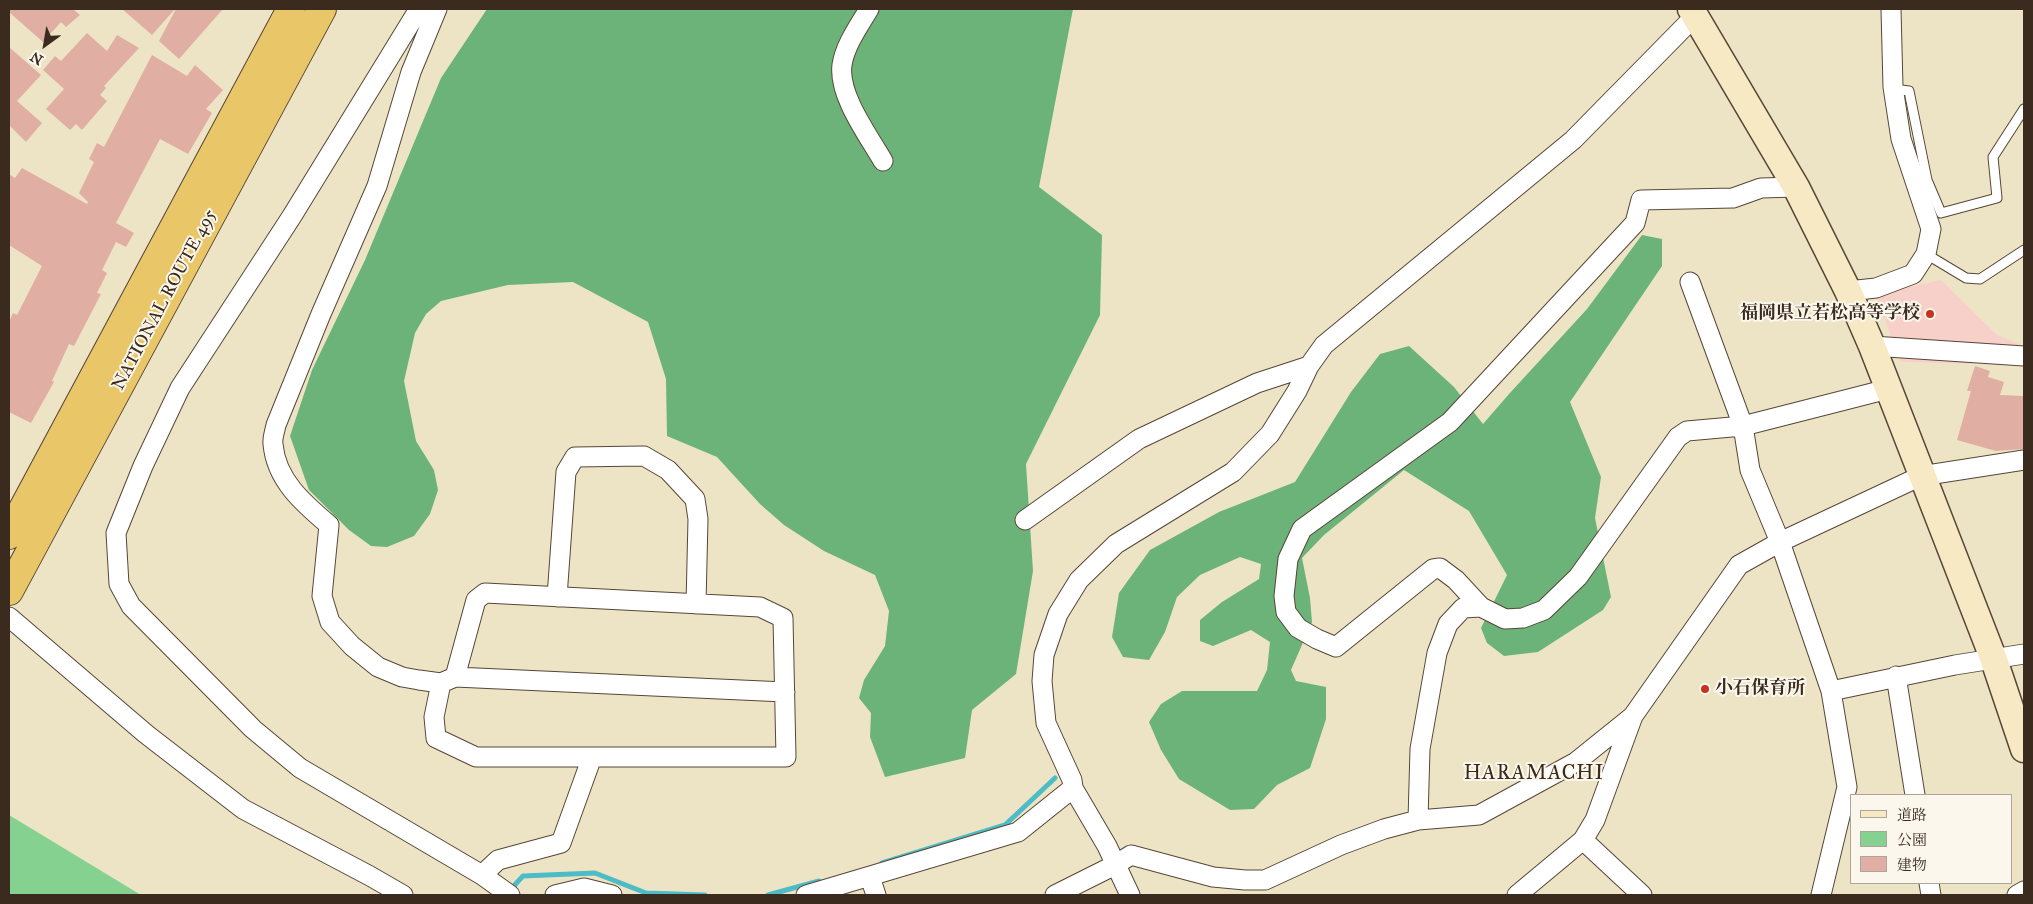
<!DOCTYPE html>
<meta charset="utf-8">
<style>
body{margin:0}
#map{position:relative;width:2033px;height:904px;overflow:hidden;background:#ede4c5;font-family:"IM FELL Great Primer","Noto Serif JP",serif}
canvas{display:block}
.frame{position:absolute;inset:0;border:10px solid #3b2a1e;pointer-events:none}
.legend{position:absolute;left:1850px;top:794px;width:162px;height:90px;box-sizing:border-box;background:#fbf7ec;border:1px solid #aea59a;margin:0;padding:6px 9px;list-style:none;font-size:15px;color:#3b2a1e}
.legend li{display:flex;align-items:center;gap:10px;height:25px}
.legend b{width:25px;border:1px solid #aea59a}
.north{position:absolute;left:20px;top:20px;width:50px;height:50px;-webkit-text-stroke:4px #fbf7ec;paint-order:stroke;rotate:212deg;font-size:14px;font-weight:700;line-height:20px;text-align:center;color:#3b2a1e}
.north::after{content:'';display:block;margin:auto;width:18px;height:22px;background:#3b2a1e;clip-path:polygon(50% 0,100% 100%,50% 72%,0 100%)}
</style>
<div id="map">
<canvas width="2033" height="904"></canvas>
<div class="frame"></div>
<ul class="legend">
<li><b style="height:6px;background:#f6e9c3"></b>道路</li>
<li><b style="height:14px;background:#85d18f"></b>公園</li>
<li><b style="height:14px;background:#e0aea3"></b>建物</li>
</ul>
<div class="north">N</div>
</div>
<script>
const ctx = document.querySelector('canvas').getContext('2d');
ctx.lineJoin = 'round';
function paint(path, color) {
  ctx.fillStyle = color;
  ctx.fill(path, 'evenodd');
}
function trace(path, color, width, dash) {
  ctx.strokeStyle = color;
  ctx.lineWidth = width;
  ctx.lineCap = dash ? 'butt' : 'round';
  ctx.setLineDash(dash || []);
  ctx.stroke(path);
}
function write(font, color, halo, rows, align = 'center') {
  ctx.font = font + ' "IM FELL Great Primer","Noto Serif JP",serif';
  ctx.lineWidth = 4;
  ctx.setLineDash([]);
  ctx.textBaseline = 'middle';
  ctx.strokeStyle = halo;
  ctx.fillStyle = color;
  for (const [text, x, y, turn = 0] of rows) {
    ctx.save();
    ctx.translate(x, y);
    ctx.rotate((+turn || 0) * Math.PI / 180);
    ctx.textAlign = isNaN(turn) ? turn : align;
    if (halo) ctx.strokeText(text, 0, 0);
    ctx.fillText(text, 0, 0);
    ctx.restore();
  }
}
const built = new Path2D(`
 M1941,280L1997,335L2024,346V365L1901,362L1875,294Z`);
const green = new Path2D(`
 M9,815L141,895H9Z`);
const forest = new Path2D(`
 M487,9H1073L1039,187L1102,235L1100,315L1026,464L1033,571L1016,674L972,710L965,758L885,777L870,737L871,713L859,698L864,680L885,646L889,611L875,575L824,551L784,525L760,504L717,457L667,436L666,379L648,322L573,282L508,285L441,301L426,314L415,333L404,381L416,441L434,470L438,490L430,514L414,536L387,547L371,546L349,530L309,490L290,436L312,370L365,260L441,78Z
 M1642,235L1662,239V266L1570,402L1601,477L1595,518L1611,597L1603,610L1538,652L1504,656L1487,643L1481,628L1507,575L1469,511L1404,470L1324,535L1302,558L1310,598L1312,622L1291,670L1296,681L1326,687V719L1310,768L1277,785L1254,809L1230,810L1179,779L1161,750L1149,722L1161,704L1182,691H1257L1267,670L1270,642L1251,630L1213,646L1200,641V620L1222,602L1259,579L1261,564L1240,557L1200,575L1177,597L1165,632L1149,660L1123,657L1112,637L1119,593L1150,550L1219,512L1295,482L1351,392L1380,354L1409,346L1454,387L1483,424L1509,394L1587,309Z`);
const stream = new Path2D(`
 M882,863L1005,825L1055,778
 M510,890L523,876L595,873L646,893L705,895
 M768,895L819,881`);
const building = new Path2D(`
 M9,9H73L80,15L66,27L61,22L43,42L9,12Z
 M122,9H175L152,35Z
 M176,9H223L179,59L159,41Z
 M87,33L107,51L117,35L139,48L104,86L106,88L100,95L107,101L82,130L76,124L70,130L46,109L64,89L43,70L55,56L61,61Z
 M9,47L41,75L17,101L42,123L26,142L9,125Z
 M152,55L187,76L195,65L223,90L206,109L212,113L188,154L160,139L116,223L134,233L126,247L116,242L102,270L107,273L97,293L101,294L74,346L69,344L52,381L54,382L31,423L9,412V322L13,313L17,315L42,266L9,245V174L15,178L22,168L87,204L88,202L79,193L94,162L89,159L97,143L104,147Z
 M1975,366L1990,371L1988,377L2004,382L2000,395L2024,396V449L1996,451L1957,440L1971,391H1967Z`);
const lane = new Path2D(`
 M1893,89L1909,91L1927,180L1941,213L1997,198L1993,157L2024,109
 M1926,254L1966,278L1980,279L2024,250`);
const street = new Path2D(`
 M419,9L292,216L180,388L143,466L116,533L119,584L131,606L253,729L300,768L482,875L510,895
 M437,9L411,72L377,186L321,314L276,425C275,431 272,438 273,444C276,480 303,503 329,525L322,596L330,622L352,646L378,667L402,677L419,680L441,683L455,677L785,692
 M869,9C859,26 845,45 842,65C838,95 868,135 883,161
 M1796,187L1761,188L1733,198L1641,200L1635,223L1450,422L1302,529L1288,559L1284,596L1286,612L1298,628L1317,639L1336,647L1433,569L1440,568L1456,580L1481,607L1505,619L1523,618L1544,610L1578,577L1678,437L1687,431L1743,426L1888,389
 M1690,282L1743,426L1750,470L1780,542L1831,691L1847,787L1821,895
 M1848,291L1876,288L1913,274L1926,254L1931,229L1901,139L1893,87L1891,9
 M1872,346L2024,356
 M1025,520L1139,439L1257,383L1309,366
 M557,597L566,472L575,457L644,456L668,470L695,499L698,519L696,604
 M9,617L146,734L243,809L370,876L403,895
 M1896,676L1915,795
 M441,683L434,717L436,738L476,757H786L783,618L760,607L485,593L476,600L455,677
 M1831,691L1955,665L2024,654
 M1418,820L1420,749L1437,653L1448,624L1463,608L1481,607
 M1583,840L1642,895
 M482,875L498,860L561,843L592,757
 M870,877L876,895
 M1929,883L1931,895
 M555,895L584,888L612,895
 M806,895L1018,832L1073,788
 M1055,895L1115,865L1131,855L1213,877L1245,880H1265L1341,845L1384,829L1418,820L1479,815L1576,762L1632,717
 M1130,895L1107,846L1073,788L1072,780L1046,723L1042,681L1044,655L1058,614L1079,580L1116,544L1233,472L1270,434L1297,391L1309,366L1324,345L1573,140L1695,16
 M1517,895L1583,840L1595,820L1633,716L1739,565L1780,542L1921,476L2024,460
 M2017,895L2024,891`);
const secondary = new Path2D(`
 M1691,9L1796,187L1848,291L1872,346L1994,660L2024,749`);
const highway = new Path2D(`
 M9,535L291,9
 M9,591L322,9`);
const markers = [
 [1930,314,5,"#c8321e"],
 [1705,689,5,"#c8321e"]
];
const streetNames = [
 ["NATIONAL ROUTE 495",165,300,-62]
];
const poiNames = [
 ["福岡県立若松高等学校",1920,314],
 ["小石保育所",1715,689,"left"]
];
const quarterNames = [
 ["HARAMACHI",1534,774]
];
paint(built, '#f7d1c9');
paint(green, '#85d18f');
paint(forest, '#6cb37a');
trace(stream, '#4ebcc6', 5);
paint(building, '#e0aea3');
trace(lane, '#564637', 11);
trace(street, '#564637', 21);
trace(secondary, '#564637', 29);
trace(highway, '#564637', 30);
trace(lane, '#fff', 9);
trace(street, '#fff', 19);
trace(secondary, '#f6e9c3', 26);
trace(highway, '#e9c769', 28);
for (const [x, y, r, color] of markers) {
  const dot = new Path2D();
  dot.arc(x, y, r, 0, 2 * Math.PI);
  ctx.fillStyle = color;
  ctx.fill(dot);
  trace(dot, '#fbf7ec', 2);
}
write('18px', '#3b2a1e', '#fbf7ec', streetNames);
write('bold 18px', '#3b2a1e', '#fbf7ec', poiNames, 'right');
ctx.letterSpacing = '1px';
write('20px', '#3b2a1e', '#fbf7ec', quarterNames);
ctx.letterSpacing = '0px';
</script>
